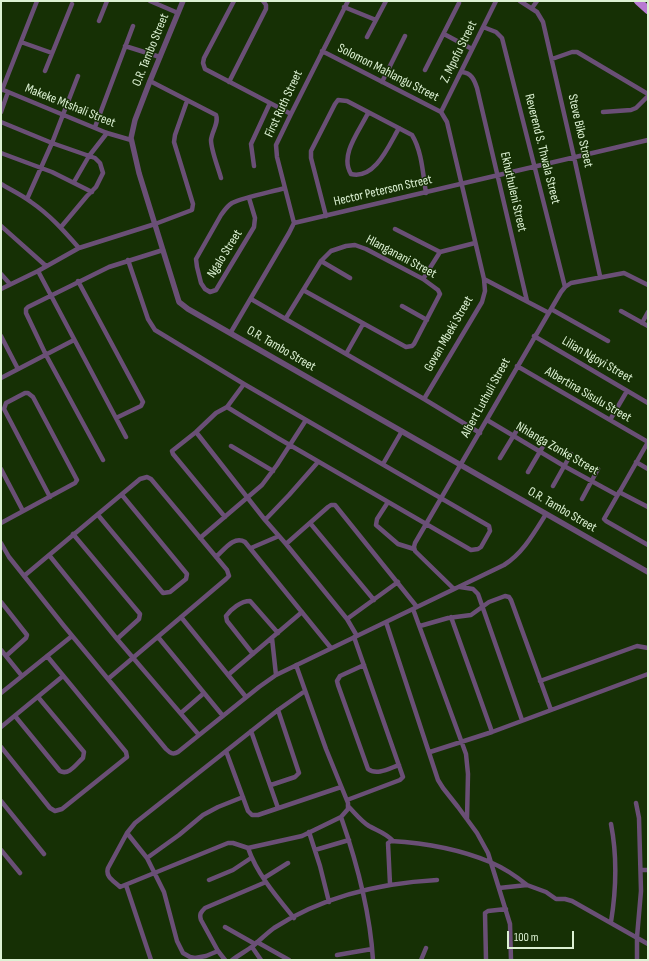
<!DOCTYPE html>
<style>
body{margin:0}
#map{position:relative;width:649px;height:961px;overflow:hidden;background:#163005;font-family:"Sofia Sans Condensed",sans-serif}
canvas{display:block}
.frame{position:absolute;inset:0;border:2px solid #dcf1d3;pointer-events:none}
.scale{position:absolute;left:507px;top:931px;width:67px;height:18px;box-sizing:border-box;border:2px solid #dcf1d3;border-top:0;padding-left:5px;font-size:12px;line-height:14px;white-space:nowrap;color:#dcf1d3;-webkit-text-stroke:3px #163005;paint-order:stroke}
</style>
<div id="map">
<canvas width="649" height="961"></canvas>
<div class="frame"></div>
<div class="scale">100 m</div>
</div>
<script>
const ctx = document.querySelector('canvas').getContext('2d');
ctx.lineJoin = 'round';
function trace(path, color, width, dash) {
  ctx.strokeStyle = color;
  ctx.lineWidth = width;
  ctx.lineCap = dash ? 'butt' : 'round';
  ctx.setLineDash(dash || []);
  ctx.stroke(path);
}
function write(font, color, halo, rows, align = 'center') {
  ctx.font = font + ' "Sofia Sans Condensed",sans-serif';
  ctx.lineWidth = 3;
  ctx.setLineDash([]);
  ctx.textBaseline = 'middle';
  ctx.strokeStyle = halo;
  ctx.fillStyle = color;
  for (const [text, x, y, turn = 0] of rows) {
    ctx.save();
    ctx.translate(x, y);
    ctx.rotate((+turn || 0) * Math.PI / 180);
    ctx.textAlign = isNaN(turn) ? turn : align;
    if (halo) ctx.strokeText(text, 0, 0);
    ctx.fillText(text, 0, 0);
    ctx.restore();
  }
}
const minor = new Path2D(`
 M150,1L178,13
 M234,1L204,58L203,63L205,69L291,114
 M520,1L537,12L543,22L574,157L600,276
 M344,7L376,20
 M532,8L537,1
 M99,21L107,1
 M483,27L496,32L502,38L565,287
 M444,34L472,49
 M367,37L386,1
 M21,42L52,53
 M125,46L160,57
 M322,51L441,112L447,122L484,279L485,291L482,302L424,399
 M552,59L572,52H577L648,94
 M425,70L459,3
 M45,71L72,4
 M462,72C471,73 474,79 477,88L527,301
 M150,81L216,115C219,123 212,131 211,140C211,150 218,167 221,178
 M229,82L266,9V5L263,1
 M382,82L405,36
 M1,89L107,133L131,140
 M2,90L37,1
 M1,112L8,92
 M441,112L496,1
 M603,112L631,110L636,108L648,96
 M368,113C360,130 339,155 351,174C375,180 389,145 399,128
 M1,122L52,143L95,158L100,163L103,173L96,187L87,196L61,227
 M95,127L133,26
 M1,153L52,172L92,192
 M254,166L251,144L270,103
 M74,182L89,156L107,133
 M1,184C11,190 22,195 31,202C50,215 64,231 79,248
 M249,198L255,218L254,227L222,280L216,290L210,292L205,289L201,283L197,267L196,259L221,215C224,211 227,206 232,203C244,197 271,192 285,188
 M27,199L52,143L78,76
 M326,216L311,158V151L335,104L338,100L347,101L412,135C422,151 423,175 426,193
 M294,223L277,157L276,145L291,114L348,1
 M1,226L46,266
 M395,229L440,252
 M128,260L148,319L155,330L244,384L489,526L490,531L481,547L478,549L471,550L276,437L227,407
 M321,261L350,278
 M38,271L126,437
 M1,274L10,284
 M423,279L440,252L475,243
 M484,279L549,313
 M78,281L143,402L141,406L116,418
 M1,289L38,271L79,248L155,224L192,210L193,204L174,142L175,135L187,101
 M251,299L424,399L480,433
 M402,306L427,320
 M551,309L608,341
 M621,311L648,326
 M286,318L321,261L331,251L346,246L355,245L366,249L423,279L438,290L440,294L414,344L412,346L406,347L303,290
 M642,323L648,312
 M231,332L289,233L294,223L648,140
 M1,336L18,369
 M534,336L648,403
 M346,354L363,324
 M517,366L648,442
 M1,378L74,340
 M487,420L564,466L617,495
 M610,420L627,391
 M196,432L265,520L286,544L347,619L357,636
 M648,442L604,519L606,521L648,545
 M231,446L273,471
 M500,458L520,425
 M103,460L46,355L26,313V309L28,307L109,267L163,250
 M636,462L648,469
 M383,464L402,431
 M1,469L23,511
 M528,472L545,443
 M553,486L571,454
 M619,492L648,507
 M582,499L598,469
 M388,502L377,519L376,525L398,544L414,549
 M98,515L163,593L170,592L186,579L187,574L122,495
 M225,517L173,454L172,451L196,432L216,413L227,407L244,384
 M265,520L289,495L318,462
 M1,523L75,483L77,480L33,397L28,393H25L6,403L4,409L50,497
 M310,523L374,600
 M73,534L140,614L139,619L117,639
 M200,538L262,485L277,465L306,420
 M1,543L9,557L64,626L166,749C170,753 173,755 178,752L259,687L276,675L504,565C523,553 534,533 546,514
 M286,544L328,507L331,505H335L417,607
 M251,548L279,536
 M49,555L117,639L199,735
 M216,557C224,550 234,535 245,542L331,648
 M24,576L140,479L147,477L151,479L227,570L229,576L226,579L108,679
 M460,587L473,589L478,594L522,720
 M454,589L415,551L414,547L415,543L561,292L565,287L571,283L624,273L648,285
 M1,602L27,635L26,638L6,656
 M413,609L466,754L468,774L467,819
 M181,617L246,697
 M451,617L492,732
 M347,619L398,582
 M386,622L438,780L443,788L458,807L477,833L488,853L510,924L511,960
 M420,626L448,618L471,615L489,602L505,596L509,597L511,600L551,710
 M158,637L223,716
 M272,638L276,675
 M1,650L22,676
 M253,654L227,621L226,616C231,609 241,601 250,601L278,633
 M296,665L326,749L348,803V809L341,817L302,836L248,848L233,843H228L120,887C114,881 105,877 108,868L127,833L135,823L278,710L305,691
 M364,665L340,676L337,681L338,685L368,769C377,776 390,768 399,765
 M228,675L302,612
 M540,681L637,646L648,648
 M1,693L72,636
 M181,713L204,693
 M15,716L60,771C69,776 77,763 83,758L84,752L38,697
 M1,727L63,676
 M251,731L278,808
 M1,747L50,808L55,811L62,809L127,757L126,752L47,656
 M226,751L248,811L252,815H258L341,787
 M430,752L492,732L648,674
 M271,785L295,777L299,773L278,710
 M347,800L400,780L403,777L354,637
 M1,801L44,854
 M636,803L639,818L641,891L637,937V960
 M348,806C355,813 361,821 369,826C378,831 386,833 393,841
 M341,817C357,863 370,911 373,960
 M309,832L320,866L329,902
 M127,833L147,858L179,835L203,815L218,807L243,797
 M248,848C257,874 276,896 294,918
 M1,850L20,873
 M315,850L349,840
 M147,858L164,892L177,941L183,953L190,957L195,958L206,956L218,951
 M641,870H648
 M264,878L288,863
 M209,880L233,870L251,858
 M390,884L388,843L391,841C425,843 459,849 490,862C504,868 516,876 527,885
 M126,885L151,960
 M499,888L527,885L546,892L556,899H565L572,901L648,944
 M611,922C616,891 617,855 611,824
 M225,927L255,944
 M257,942L289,960
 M252,947L261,960
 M337,955L372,949
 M225,960L218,951L201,920C199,914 201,912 205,908L266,882
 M232,960C239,955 246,951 253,946C260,940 266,934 274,928C322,897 381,883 437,880
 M421,960L426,948
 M486,960L485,913L488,911L506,909`);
const tertiary = new Path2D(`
 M183,1L150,81L135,120L131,138L139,173L179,302L188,309L648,572`);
const trunk = new Path2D(`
 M638,1L648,10`);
const streetNames = [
 ["O.R. Tambo Street",151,50,-68],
 ["Z. Mpofu Street",459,52,-64],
 ["Solomon Mahlangu Street",388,73,27],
 ["First Ruth Street",284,104,-65],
 ["Makeke Mtshali Street",70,106,22],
 ["Steve Biko Street",580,131,77],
 ["Reverend S. Thwala Street",542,149,76],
 ["Hector Peterson Street",383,191,-13],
 ["Ekhuthuleni Street",513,192,77],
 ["Ngalo Street",225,254,-58],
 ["Hlanganani Street",401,257,28],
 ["Govan Mbeki Street",449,334,-60],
 ["O.R. Tambo Street",281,349,30],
 ["Lilian Ngoyi Street",597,360,30],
 ["Albertina Sisulu Street",588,395,30],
 ["Albert Luthuli Street",486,398,-61],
 ["Nhlanga Zonke Street",557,449,30],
 ["O.R. Tambo Street",562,510,30]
];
trace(minor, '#6a4f76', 4.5);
trace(tertiary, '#6a4f76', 5.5);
trace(trunk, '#b87ad2', 8);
write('13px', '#dcf1d3', '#163005', streetNames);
</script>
